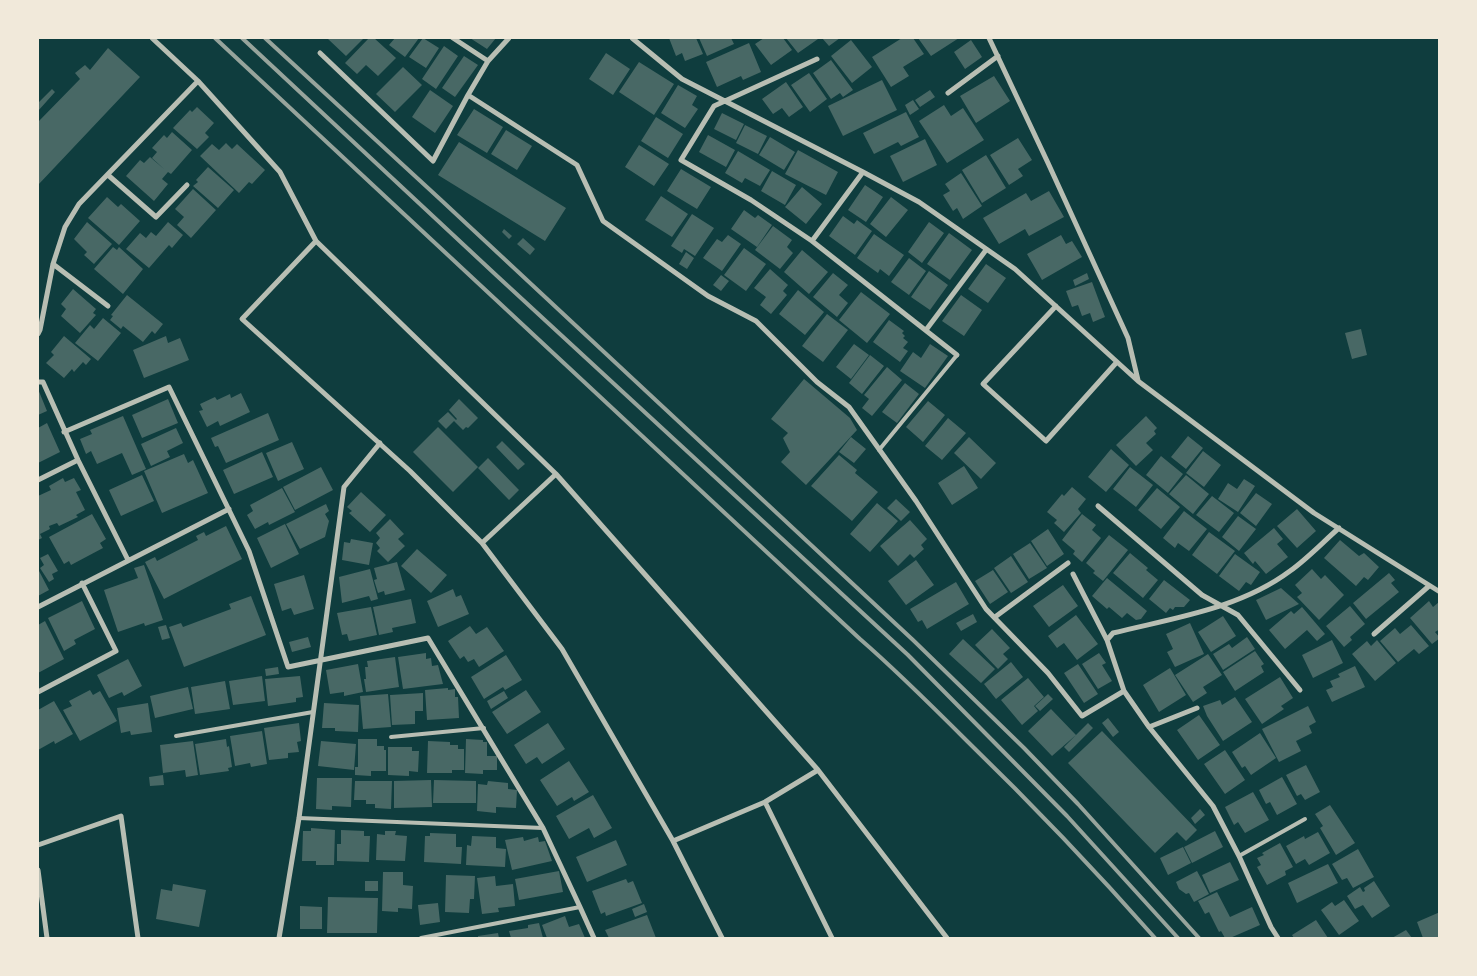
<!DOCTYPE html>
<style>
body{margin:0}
#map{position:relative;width:1477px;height:976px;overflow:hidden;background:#0f3d3e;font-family:"IBM Plex Sans",sans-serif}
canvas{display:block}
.frame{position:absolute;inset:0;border:39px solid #f1e9da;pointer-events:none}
</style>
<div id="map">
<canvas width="1477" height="976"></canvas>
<div class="frame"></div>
</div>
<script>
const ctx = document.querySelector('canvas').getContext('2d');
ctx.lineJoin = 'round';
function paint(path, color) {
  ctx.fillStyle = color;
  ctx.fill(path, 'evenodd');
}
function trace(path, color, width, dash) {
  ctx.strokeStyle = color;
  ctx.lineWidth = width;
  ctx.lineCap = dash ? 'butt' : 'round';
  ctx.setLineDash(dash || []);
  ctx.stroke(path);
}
const building = new Path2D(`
 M329,38H364L346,56L328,39Z
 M369,38H374L396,58L378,76L366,65L357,74L345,63Z
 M395,38H419L405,57L389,45Z
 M423,38L439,48L426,68L409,57Z
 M470,38H496L487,49Z
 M669,38H696L703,54L685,61L682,53L676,56Z
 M699,38H731L734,44L707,56Z
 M764,38H783L792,50L771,65L755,44Z
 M786,38H817L818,39L798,53Z
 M822,38H840L829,46Z
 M902,38H913L924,54L903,67L909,76L891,87L872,57Z
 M918,38H959L931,56Z
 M851,40L872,67L852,83L831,56Z
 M971,40L982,57L965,69L954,52Z
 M749,43L761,72L743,80L741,76L717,87L706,62Z
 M444,46L458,56L436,89L422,79Z
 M108,48L140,77L38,185V122L80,79L75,73L85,65L90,70Z
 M606,53L630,69L613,95L589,79Z
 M464,56L478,65L455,97L442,88Z
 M831,60L853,90L843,97L840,93L831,99L813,73Z
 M639,62L674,84L654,115L619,92Z
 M403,67L422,85L395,112L376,94Z
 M809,73L827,99L810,112L791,85Z
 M994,76L1010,101L976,123L960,96Z
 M882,80L897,110L843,136L828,106Z
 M786,82L803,107L789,117L782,108L773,114L762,99Z
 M678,85L697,96L692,105L698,109L685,128L661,113Z
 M52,89L55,92L38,111V103Z
 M430,90L453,106L435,133L412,117Z
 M930,90L935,97L920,107L915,100Z
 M913,100L919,109L910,115L905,105Z
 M944,105L951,116L963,108L984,140L947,163L919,121Z
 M197,107L214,123L205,133L209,137L197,149L173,128L190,110L192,112Z
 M474,109L503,127L487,153L457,135Z
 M906,112L919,137L901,146L898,142L874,154L863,133Z
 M722,113L744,124L736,140L714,129Z
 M656,117L683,134L668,158L641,141Z
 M745,125L767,136L758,154L736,143Z
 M506,130L532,146L517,170L491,154Z
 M172,132L192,150L171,174L168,172L162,179L168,184L154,201L126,176L140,160L144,163L150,157L164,169L152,158L157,152L152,148L164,135L167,138Z
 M708,135L735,150L726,167L699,152Z
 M770,137L795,152L784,170L759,155Z
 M1018,138L1032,160L1018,169L1023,176L1009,185L990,155Z
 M925,139L937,165L903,182L890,156Z
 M459,142L566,208L545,241L438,175Z
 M226,143L232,149L237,144L265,170L252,184L249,182L239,193L200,156L212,144L219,150Z
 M639,145L669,164L654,186L625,167Z
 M798,150L838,172L826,195L785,174Z
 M738,151L770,170L760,186L745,178L742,183L725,173Z
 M986,155L1006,188L982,203L962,170Z
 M208,167L234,190L218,208L193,186L198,182L196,180Z
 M681,169L711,187L697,209L667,191Z
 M772,171L796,185L785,205L761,191Z
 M961,173L982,206L963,219L957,208L953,211L943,195L950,191L945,184Z
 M865,185L883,197L866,222L848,210Z
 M802,187L822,204L806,224L785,207Z
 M193,189L216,210L191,238L177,225L184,217L175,209Z
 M1049,191L1064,217L1029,236L1025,229L999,244L983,218L1026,193L1031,201Z
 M661,196L688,214L672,237L645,220Z
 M107,197L118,207L121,204L140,221L119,245L88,218Z
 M891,197L908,210L886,237L870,224Z
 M744,210L755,218L758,215L772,225L757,247L731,229Z
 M692,214L714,228L695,256L684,249L682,253L671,246Z
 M843,216L854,224L857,220L872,231L855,255L829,236Z
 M87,222L112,244L94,264L84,255L87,252L74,239Z
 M168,222L183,235L172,248L169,245L149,268L126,249L140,233L146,238L151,232L156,236Z
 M929,222L944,233L922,263L908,252Z
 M773,226L792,240L787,247L793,253L780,269L755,250Z
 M504,229L512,236L509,239L502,232Z
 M949,233L972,250L950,280L927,264Z
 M874,234L904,255L889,276L880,269L878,273L857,258Z
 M728,235L741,244L722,271L703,258L717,239L722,242Z
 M1061,235L1066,244L1072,241L1082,257L1042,280L1027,254Z
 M523,238L535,249L530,255L517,244Z
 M113,247L117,250L119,247L143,269L123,294L94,269Z
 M744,248L766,264L746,291L724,275Z
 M802,250L828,272L809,294L784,272Z
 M686,252L694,258L687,269L679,264Z
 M909,258L926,271L909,295L891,282Z
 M986,264L1006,278L988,303L968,289Z
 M770,269L788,285L783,291L787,295L771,314L760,305L766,297L754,288Z
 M929,271L948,285L930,310L911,297Z
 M833,273L848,285L839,295L848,303L837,317L813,297Z
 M1087,273L1089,279L1075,286L1073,280Z
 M721,275L729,281L721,291L713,285Z
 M1092,282L1105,317L1093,322L1090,313L1082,316L1078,305L1072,307L1066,291Z
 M73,289L96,309L93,313L96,315L80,333L61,316L66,309L61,304Z
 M798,290L824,312L805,335L779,314Z
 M861,292L890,314L867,343L839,320Z
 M127,295L163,324L155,334L152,331L143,342L123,326L121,329L110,320L113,316L111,315Z
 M961,295L982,310L964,336L942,321Z
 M827,314L848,330L823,362L802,346Z
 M103,318L121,333L98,361L75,343L90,325L94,329Z
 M889,320L904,331L902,333L905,336L903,338L908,342L903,348L908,351L900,362L873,342Z
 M1361,329L1367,355L1352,359L1345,333Z
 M64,336L91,359L86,365L83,362L74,372L72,369L64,378L46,363L54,355L51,352Z
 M166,336L168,343L180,338L189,360L144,378L133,350Z
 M854,344L869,355L851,379L836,367Z
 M930,344L948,356L925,388L900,371L913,352L921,358Z
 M870,355L884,366L862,394L849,383Z
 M887,367L902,380L872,416L862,408L869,399L864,395Z
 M804,379L850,418L857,430L806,485L781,462L790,452L783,438L788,433L771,419Z
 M905,383L919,394L897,423L882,412Z
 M38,389L47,411L38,415Z
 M241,393L250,412L220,426L218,421L207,427L199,411L203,410L200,404L215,397L217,400L230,394L231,398Z
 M168,399L178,423L142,438L132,415Z
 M459,399L478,418L468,428L466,427L463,430L454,421L446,429L438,421L448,412L456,420L457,419L449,410Z
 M928,401L945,415L923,442L906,427Z
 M268,413L279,440L226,463L218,446L215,447L211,438Z
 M123,416L146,469L132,475L122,453L97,464L91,451L86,454L80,439L92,434L90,430Z
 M1146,416L1157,428L1154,431L1156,434L1146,443L1153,450L1136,466L1116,445Z
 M948,418L966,433L942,460L925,446Z
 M47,423L60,452L38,463V428Z
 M438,427L478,467L453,492L413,452Z
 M176,428L183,443L167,451L170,457L151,466L141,444Z
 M1188,436L1203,448L1186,469L1171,457Z
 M851,437L866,449L854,463L839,452Z
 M969,437L996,463L981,479L954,453Z
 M502,441L525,464L518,470L496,447Z
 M292,442L304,469L278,481L266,453Z
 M1111,449L1129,465L1106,492L1088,477Z
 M1203,451L1221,465L1204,487L1186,473Z
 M262,452L273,477L234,494L223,470Z
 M184,454L188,463L193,460L208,493L162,513L144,471Z
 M839,455L857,470L855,473L878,492L852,521L811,486Z
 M1161,456L1183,474L1168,493L1146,475Z
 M488,458L519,490L509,500L478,468Z
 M964,466L978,488L952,505L938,483Z
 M321,467L333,490L295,510L283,487Z
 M1130,467L1153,485L1136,507L1113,489Z
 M142,475L154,501L121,516L109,490Z
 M1186,475L1209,494L1193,514L1169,494Z
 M63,478L65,482L74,478L81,490L76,492L85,510L76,515L78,517L59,526L57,523L49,526L50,529L40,534L42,538L38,540V496L51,490L49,486Z
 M1244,479L1255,486L1238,512L1218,499L1228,483L1237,489Z
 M1072,487L1086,499L1078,509L1081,513L1064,532L1054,523L1057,520L1047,512L1062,494L1064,496Z
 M282,488L295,512L269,525L268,522L255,529L247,515L253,511L250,505Z
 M1157,488L1180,507L1161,529L1138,510Z
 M361,492L386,515L370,532L349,513L352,511L347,507Z
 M1256,493L1272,504L1256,526L1240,513Z
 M1212,496L1234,513L1219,532L1196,515Z
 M896,499L910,512L901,521L887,508Z
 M877,503L898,521L870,552L850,534Z
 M326,504L329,511L325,514L329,521L325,537L300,549L286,524Z
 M1297,509L1316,531L1297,548L1277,526Z
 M1184,511L1207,529L1189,551L1178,543L1175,548L1163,538Z
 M92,514L106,539L100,543L103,548L71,565L69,561L64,564L49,537Z
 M1082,514L1096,525L1092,530L1101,538L1082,562L1073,554L1075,551L1062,540Z
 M1238,516L1256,529L1239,551L1222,537Z
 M390,519L404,534L398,539L405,546L388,562L377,551L380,548L376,543L380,538L376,533Z
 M910,520L927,539L921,545L924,549L914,558L910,554L898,566L880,546Z
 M285,524L299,554L271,568L257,538Z
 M226,526L242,559L164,599L145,562L155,557L157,561L198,540L196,536L204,532L206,536Z
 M1274,528L1283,539L1277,544L1288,557L1266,574L1255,561L1253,564L1244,553Z
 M1048,529L1064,554L1047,566L1031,541Z
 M1209,532L1235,551L1217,574L1192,555Z
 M1109,535L1128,550L1103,581L1093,573L1095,571L1086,563Z
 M351,539L373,543L369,565L342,560L344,542L350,543Z
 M1340,540L1359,556L1364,553L1379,567L1368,580L1364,577L1356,586L1324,558Z
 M1030,543L1047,568L1029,579L1013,554Z
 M417,549L447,575L431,593L401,566Z
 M1130,553L1148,568L1146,570L1158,580L1143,598L1113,573Z
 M48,554L58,571L52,574L54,579L49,582L40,568L44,565L40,558Z
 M1235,554L1260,572L1251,585L1246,582L1239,591L1219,576Z
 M1011,556L1028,582L1011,593L994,568Z
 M916,560L934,585L906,605L888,581Z
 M397,562L405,590L385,595L384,591L378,593L374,580L377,579L374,568Z
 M144,565L163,620L145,626L144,623L118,632L104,590L138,578L134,568Z
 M38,569L49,590L38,596Z
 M370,569L378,599L371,601L369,596L342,603L339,577Z
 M1312,569L1321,579L1325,575L1344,595L1319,620L1297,597L1302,593L1295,585Z
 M993,570L1008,592L990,604L975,581Z
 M1389,573L1395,580L1391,583L1399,592L1366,619L1353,603Z
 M304,575L314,609L294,615L291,608L282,611L274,584Z
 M1107,578L1147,611L1141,619L1136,620L1127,613L1122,618L1109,607L1107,609L1092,596Z
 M1164,580L1190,600L1184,607H1175L1173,610L1170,608L1166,613L1149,599Z
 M956,582L969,604L927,629L922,620L918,622L910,609Z
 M1063,585L1078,606L1049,627L1033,606Z
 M1281,588L1299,604L1266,620L1256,600Z
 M453,589L456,597L461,595L469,614L438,627L427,601Z
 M251,596L266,635L184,667L169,627L181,623L183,627L231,609L229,604Z
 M411,599L416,623L392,628L393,632L379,635L373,607Z
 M82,601L95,629L74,640L76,644L64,651L48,618Z
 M1429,601L1433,607L1439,602L1440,603V629L1435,632L1440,638L1432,644L1410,618Z
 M1350,606L1365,624L1350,637L1352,640L1344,647L1326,626Z
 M371,607L377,635L349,641L347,634L342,635L337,613Z
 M1302,607L1325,634L1317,641L1307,630L1285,649L1269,630L1291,611L1294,614Z
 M973,614L977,622L961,631L956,623Z
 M1076,615L1098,644L1077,660L1064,643L1057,648L1048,636Z
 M1223,616L1236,636L1211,652L1198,632Z
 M45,621L64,659L38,673V625Z
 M1190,623L1204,654L1175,667L1167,652L1173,649L1166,634Z
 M166,625L170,638L162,640L158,627Z
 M1411,625L1429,646L1419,654L1414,649L1398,662L1380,641L1395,628L1400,634Z
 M470,626L476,634L487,627L504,651L479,667L474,659L468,662L464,656L460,659L448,641Z
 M992,629L1010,648L1003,654L1008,659L998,669L975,645Z
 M308,637L311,647L292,652L289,642Z
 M1247,637L1255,649L1223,670L1213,654L1229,644L1232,648Z
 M963,639L995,669L981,683L949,654Z
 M1332,640L1343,663L1313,678L1302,655Z
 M1377,640L1396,663L1375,681L1352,654L1367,641L1371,646Z
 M1255,651L1264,664L1261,666L1264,672L1235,691L1223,672Z
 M426,653V659L431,658L432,666L438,665L443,684L403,689L398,657Z
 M1099,653L1106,663L1102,665L1112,681L1098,689L1082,664Z
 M1208,654L1222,675L1203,687L1207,693L1193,702L1175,675Z
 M506,655L522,680L505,690L503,687L484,699L471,677Z
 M395,657L399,687L366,692L364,679H366L365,667H368L367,661Z
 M128,659L142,686L124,696L122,692L109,698L97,675Z
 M1011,662L1023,677L996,699L984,684Z
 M358,664L363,692L344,696V692L330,694L326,670Z
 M1078,664L1098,694L1084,703L1064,673Z
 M1355,666L1365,687L1332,702L1326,690L1333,687L1330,681L1340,677L1338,674Z
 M278,667L279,674L266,676L265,669Z
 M1170,668L1186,695L1159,712L1143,685Z
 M262,676L265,701L233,705L229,681Z
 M300,676L303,697L296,698V702L268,706L265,679Z
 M1280,677L1293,698L1281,706L1284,709L1262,724L1245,699Z
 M1028,678L1044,697L1034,706L1038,711L1022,725L1001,700Z
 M225,681L230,709L195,714L191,687Z
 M188,687L193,709L155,718L150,696Z
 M448,688V690L455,689V697H458L459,718L427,720L425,690Z
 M90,690L93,695L100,691L117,721L80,741L63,710L72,706L69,701Z
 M526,690L541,712L507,734L492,712Z
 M504,691L508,698L491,709L487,701Z
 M423,693V711H415V724L392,725L390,695Z
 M388,694L391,727L363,729L360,696Z
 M1048,694L1053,699L1040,711L1035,706Z
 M1235,697L1252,722L1223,741L1207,716L1203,706L1220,700L1222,705Z
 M54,701L73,734L55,744L54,741L38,750V710Z
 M148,703L152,732L131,735L130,731L121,733L117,708Z
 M324,703L359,705L358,732L335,731V728H322Z
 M1308,706L1316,722L1309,726L1312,733L1296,741L1301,751L1279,762L1262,729Z
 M1051,709L1076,735L1052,756L1028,731Z
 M1199,715L1220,745L1198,760L1177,730Z
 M1108,718L1119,732L1113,737L1102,723Z
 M299,723L301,741L297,742L299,752L288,753V758L269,760L264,728Z
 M548,723L565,749L542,764L537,757L526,764L514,745Z
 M1088,723L1093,728L1069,752L1064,747Z
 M262,731L267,764L251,767L250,763L235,766L230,736Z
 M1102,731L1197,830L1186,841L1177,832L1155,853L1068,763Z
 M1260,733L1276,758L1251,775L1245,766L1242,768L1232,752Z
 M226,739L227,747L229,746L232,767L228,768L229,771L200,775L195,744Z
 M358,739H377V746H384V750H386V771H371V776L355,775V767H358Z
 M466,739L483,740V742H487V756H497V770H483V774L465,773Z
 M193,741L198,775L186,777L185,770L163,773L160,745Z
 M321,741L356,744L354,770L318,766Z
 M428,741L450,742V745H458V749H464V770H452V773H427Z
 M388,747H412V751H419L418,772L409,771V776L388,775Z
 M1225,750L1245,780L1225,794L1204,764Z
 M569,761L589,792L574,801L572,797L557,806L540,780Z
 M1306,765L1320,792L1305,800L1301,794L1297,796L1286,775Z
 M163,775L164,785L150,786L149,777Z
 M1282,777L1297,804L1277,815L1270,802L1266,804L1259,790Z
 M317,778H352L351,807L332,806V810L316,809Z
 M431,780L432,807L394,808V781Z
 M434,780L476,781V803H433Z
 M355,781H392L391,809L375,808V804H366V800H354Z
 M488,781L508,783V789L517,790L516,808L496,807V813L477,811L478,784L487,785Z
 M1253,792L1269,820L1245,833L1238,822L1234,825L1225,807Z
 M593,795L612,828L594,838L589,828L569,839L556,816Z
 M1330,805L1355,843L1336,855L1320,828L1323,826L1315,814Z
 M1200,809L1205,815L1195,824L1191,818Z
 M311,828L335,830L334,865H316V861H302L303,831H311Z
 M341,830L364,831V836H370L369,862L337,861V844H341Z
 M385,831H396L395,835L407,836L405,861L376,860L377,834L385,835Z
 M1215,831L1223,847L1192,863L1184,847Z
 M1318,832L1330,853L1309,865L1305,859L1296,864L1286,846L1304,836L1305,839Z
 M430,833L456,834V847H462L461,864L424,862L425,836H430Z
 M472,836L496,837V848L506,849L505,867L466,865L467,845L471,846Z
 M523,837L524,841L538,837L539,842L545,841L552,861L512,870L505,840Z
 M616,840L627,865L587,882L576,857Z
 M1280,843L1293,867L1285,871L1286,875L1267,885L1257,867L1261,865L1257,858L1264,855L1262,853Z
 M1183,847L1191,863L1168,875L1160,858Z
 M1358,849L1374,877L1353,888L1347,878L1342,880L1332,864Z
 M1230,862L1239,880L1210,893L1202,875Z
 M1328,864L1338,883L1297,903L1288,883Z
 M559,871L563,892L519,900L515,879Z
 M1197,871L1209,894L1194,902L1189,893L1186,894L1179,889L1176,882Z
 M383,872H403V885L413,886L412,909L398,908V912L382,911Z
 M446,875L475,876L474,899H470L469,913L445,912Z
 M495,876L496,886L513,884L515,906L498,908L499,912L482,914L477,878Z
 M626,879L628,883L633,881L642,903L606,916L605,912L601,914L592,891Z
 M365,881H378V891H365Z
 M1374,881L1390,906L1372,918L1363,905L1355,909L1347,896L1360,887L1363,892L1365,891L1364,888Z
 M173,884L206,890L199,927L156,919L161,889L172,891Z
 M1217,892L1230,917L1252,907L1260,925L1230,938H1225L1221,931L1219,932L1209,912L1205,914L1198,901Z
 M328,897L378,898L377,933H327Z
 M1344,900L1359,921L1339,935L1321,910L1332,902L1335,906Z
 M438,903L440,922L420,925L418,905Z
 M644,904L647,912L635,917L632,909Z
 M300,906L322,907V929H300Z
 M1440,912V938H1423L1417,922Z
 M647,915L656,938H609L605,930Z
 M565,916L569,927L579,924L585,938H547L542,925Z
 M1316,920L1328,938H1294L1292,935Z
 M539,923L543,938H511L509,931L528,928V925Z
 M1406,930L1412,938H1392Z
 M498,933L499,938H478V936Z`);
const service = new Path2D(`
 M879,450L957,355
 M176,736L313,712
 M391,737L484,728
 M299,818L543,828
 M1239,856L1305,819
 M421,938L580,907`);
const minor = new Path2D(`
 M152,38L198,81L280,172L316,241L556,474L818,770L947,938
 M453,38L488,61
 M509,38L488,61L468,95L577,165L603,221L708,296L756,321L817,382L849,407L916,501L986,609L1048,673L1082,716L1124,691
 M632,38L682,79L863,172L919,202L1015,269L1138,381L1314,513L1440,592
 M989,38L1048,163L1128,338L1138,380
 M320,53L433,161L468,95
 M817,59L714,106L681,160L751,200L812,241L957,355
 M948,93L998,56
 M108,175L156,217L187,185
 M316,241L242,319L410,471L482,543L556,474
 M812,241L863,172
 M53,264L108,306
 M1056,306L983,384L1046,441L1116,363
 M926,330L986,250
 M38,334L40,330L53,264L65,227L79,204L198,81
 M38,382H43L78,460L128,560
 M64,432L169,387L249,551L288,667L428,638L543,828L580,907L594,938
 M38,480L78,460
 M1098,506L1202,595L1238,615L1300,690
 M482,543L562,649L673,841L722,938
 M1073,574L1107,640
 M38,607L229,509
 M995,617L1068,563
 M1374,634L1429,586
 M38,692L116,651L82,583
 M1149,727L1197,708
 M765,802L832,938
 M673,841L765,802L818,770
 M38,845L121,816L138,938
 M38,870L47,938
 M279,938L299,818L344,487L380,443
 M1278,938L1271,927L1239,856L1213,806L1149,727L1124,691L1107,640L1113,633C1173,618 1239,609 1290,571C1307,559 1323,542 1339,528`);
const rail = new Path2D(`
 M215,38L860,639C897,671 932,706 967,741C1032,804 1095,870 1155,938
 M242,38L496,275L908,655L1067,816L1178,938
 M265,38L441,200L913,640L1024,748L1078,804L1199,938`);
paint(building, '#486865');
trace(service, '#b8beb3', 4);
trace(minor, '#b8beb3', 5);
trace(rail, '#97a49c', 4);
</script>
